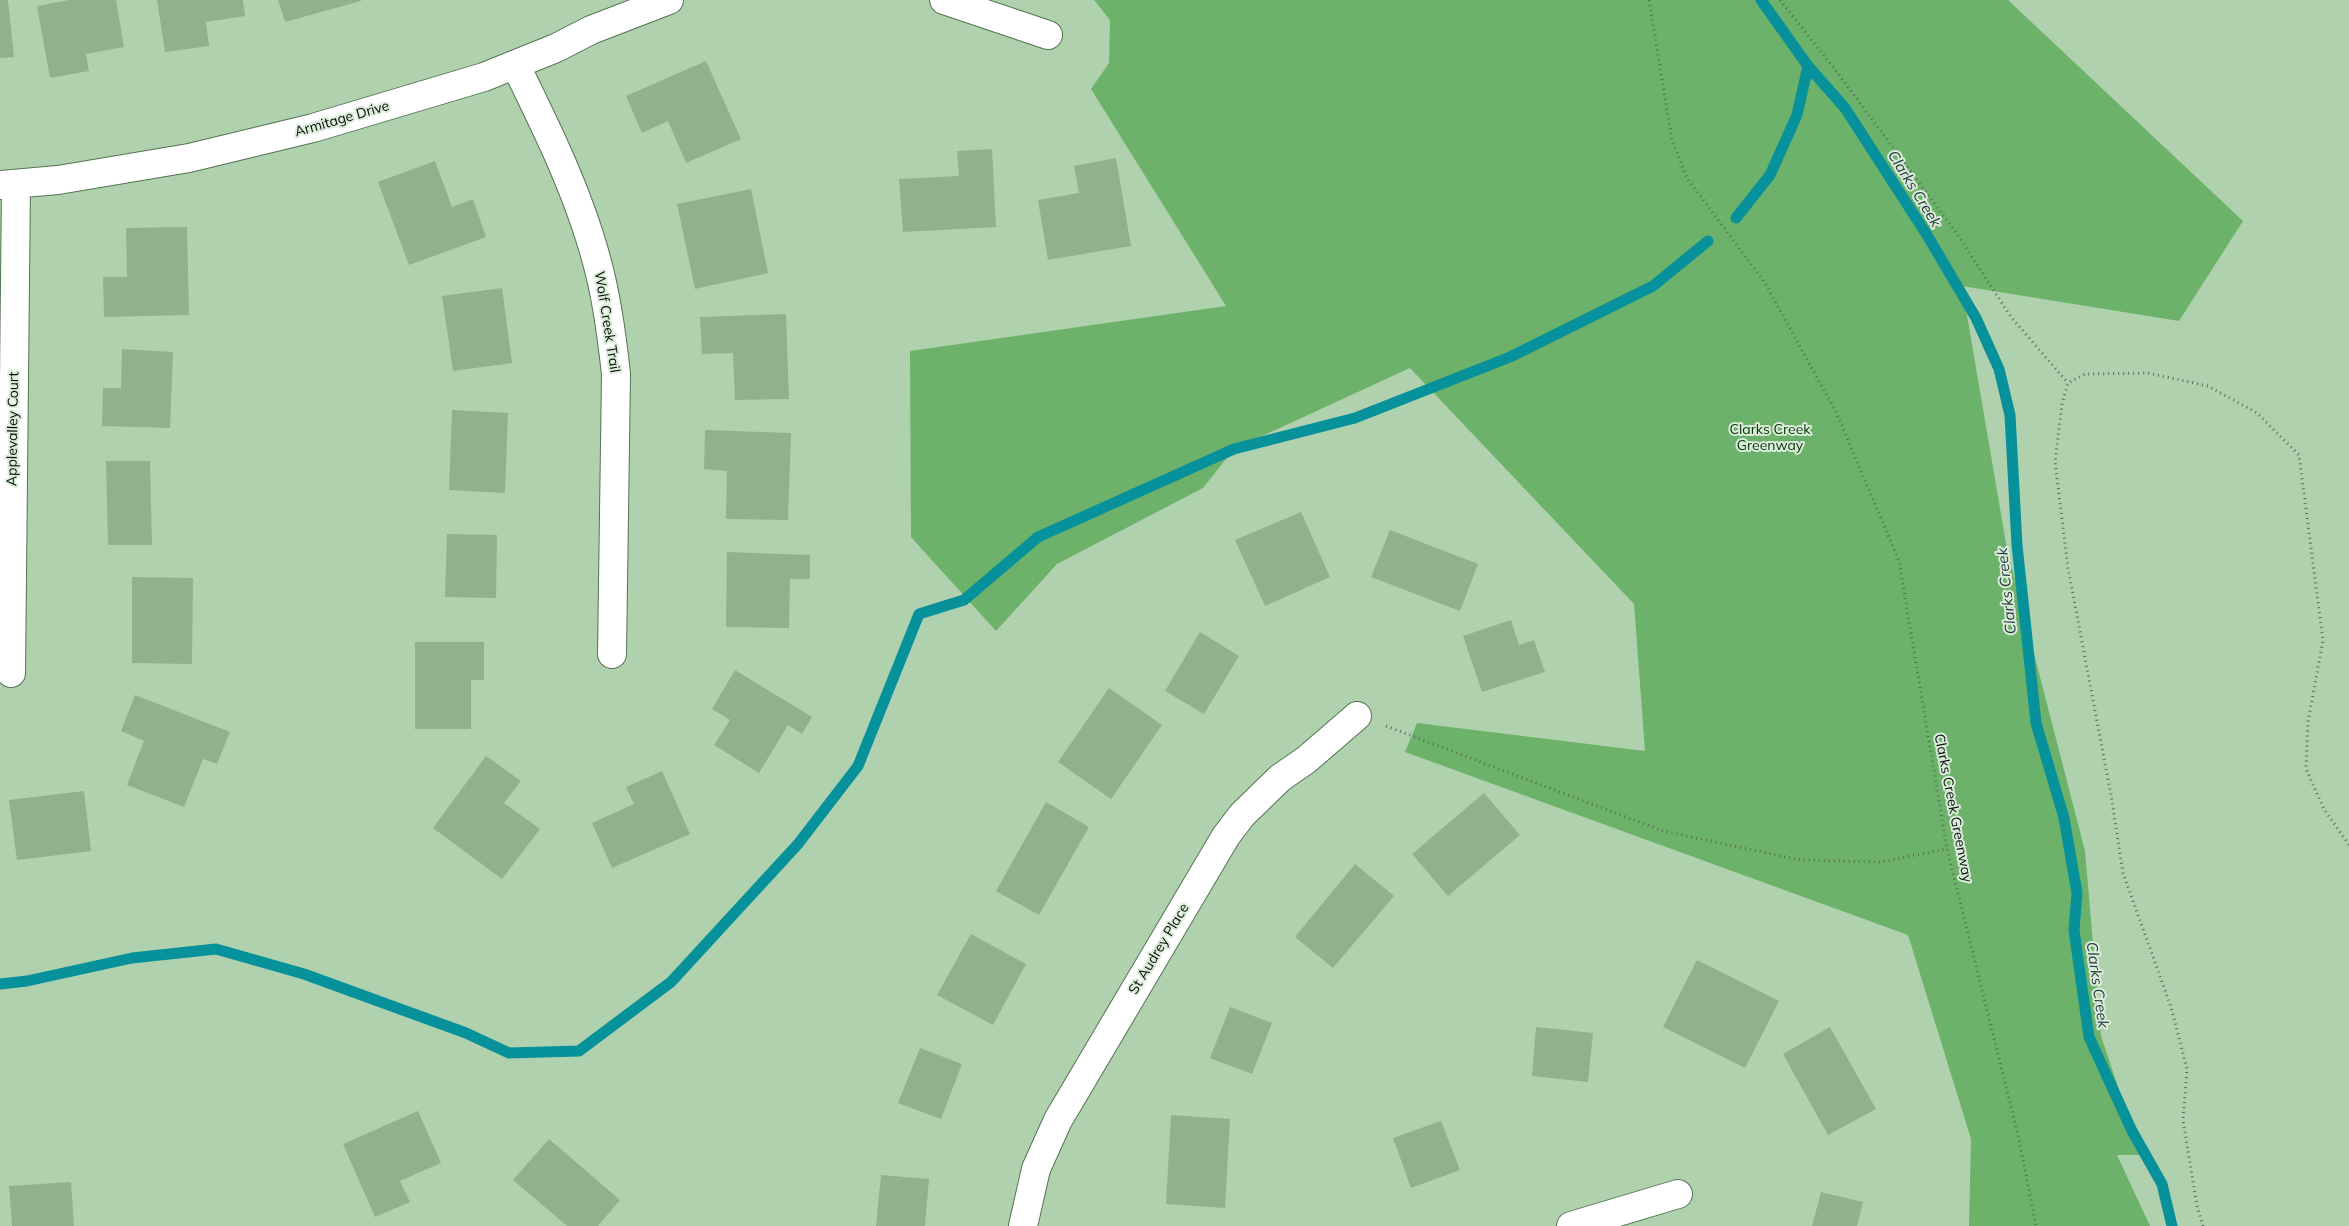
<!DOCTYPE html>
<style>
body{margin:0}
canvas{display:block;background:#b0d1ad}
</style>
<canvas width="2349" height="1226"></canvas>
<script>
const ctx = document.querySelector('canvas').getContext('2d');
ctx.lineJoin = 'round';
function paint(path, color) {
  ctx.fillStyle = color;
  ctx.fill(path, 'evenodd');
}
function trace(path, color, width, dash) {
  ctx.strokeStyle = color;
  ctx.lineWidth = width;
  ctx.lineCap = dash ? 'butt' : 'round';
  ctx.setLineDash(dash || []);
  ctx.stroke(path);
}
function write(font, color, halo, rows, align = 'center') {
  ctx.font = font + ' Mulish,sans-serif';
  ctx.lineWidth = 4;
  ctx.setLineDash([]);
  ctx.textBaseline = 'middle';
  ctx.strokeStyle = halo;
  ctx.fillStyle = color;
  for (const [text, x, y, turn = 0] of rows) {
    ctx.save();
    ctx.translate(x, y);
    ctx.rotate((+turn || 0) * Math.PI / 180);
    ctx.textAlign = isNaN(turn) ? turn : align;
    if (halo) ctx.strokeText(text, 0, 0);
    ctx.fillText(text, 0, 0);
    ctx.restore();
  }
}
const green = new Path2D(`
 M1094,0H2008L2243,221L2179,321L1962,286L2007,549L2085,851L2101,1036L2141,1155H2117L2150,1226H1969L1971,1139L1908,935L1405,752L1417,723L1645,751L1634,604L1410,368L1234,449L1203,488L1057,564L996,631L911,537L910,351L1226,306L1091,89L1109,63L1110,20Z`);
const stream = new Path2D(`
 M1761,0L1808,66L1845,108L1927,235L1976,318L1999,369L2010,415L2017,545L2036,723L2064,818L2077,893L2074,930L2089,1037L2132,1131L2162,1184L2172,1226
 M1736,218L1770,175L1797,115L1808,66
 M0,984L27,981L132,958L216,949L304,974L466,1033L509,1053L579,1051L671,982L798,844L858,766L919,614L964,600L1038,537L1234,449L1355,418L1510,357L1653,286L1708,241`);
const building = new Path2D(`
 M0,0H8L14,57L0,58Z
 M69,0H116L124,47L86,54L89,71L50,78L37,6Z
 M157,0H243L245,16L206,22L209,46L165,52Z
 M278,0H361V1L285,22Z
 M706,61L741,139L686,163L668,121L642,133L626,96Z
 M992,149L996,227L903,232L899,179L959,176L957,151Z
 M1116,158L1131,246L1048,260L1038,200L1079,193L1074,166Z
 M435,161L452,207L473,199L486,237L409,265L378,182Z
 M751,189L768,273L695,289L677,204Z
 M187,227L189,315L104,317L103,277H127L126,228Z
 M502,288L512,363L453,371L442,296Z
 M786,314L789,399L735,400L733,353L702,354L700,317Z
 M122,349L173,352L170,428L102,426L103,388H121Z
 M452,410L508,413L505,493L449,490Z
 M705,430L791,433L788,520L726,519L727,471L704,469Z
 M106,461H150L152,545H108Z
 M1301,512L1330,577L1265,606L1235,540Z
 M1390,530L1478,564L1460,611L1371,577Z
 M447,534L497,535L496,598L445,597Z
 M727,552L810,555V579H790L789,628L726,627Z
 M132,577L193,578L192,664L132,663Z
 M1511,620L1519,645L1534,640L1545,672L1482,692L1463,636Z
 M1200,632L1239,656L1204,714L1165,691Z
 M415,642H484V680H471V729H415Z
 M735,670L812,717L802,734L788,725L759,773L714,745L730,720L712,709Z
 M1109,688L1162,725L1111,799L1058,762Z
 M135,695L230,732L217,764L203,759L184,807L127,785L144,741L121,731Z
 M486,756L521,781L504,803L540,829L502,879L433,828Z
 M662,771L690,834L612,868L592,823L634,804L626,787Z
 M84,791L91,851L17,860L9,800Z
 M1484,793L1520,835L1448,896L1412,854Z
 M1046,802L1089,827L1039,915L996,891Z
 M1355,864L1394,896L1333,968L1295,937Z
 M971,934L1026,964L993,1025L937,995Z
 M1697,960L1779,1001L1745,1068L1663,1027Z
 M1230,1007L1272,1023L1252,1074L1210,1058Z
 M1536,1027L1593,1033L1588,1082L1532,1076Z
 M1830,1027L1876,1109L1828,1135L1783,1054Z
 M920,1048L962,1064L941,1119L898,1103Z
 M418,1111L441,1163L400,1181L410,1202L375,1217L343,1144Z
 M1171,1115L1230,1119L1225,1208L1166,1204Z
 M1441,1121L1460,1170L1411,1188L1393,1138Z
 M549,1139L620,1200L598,1226H567L513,1180Z
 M881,1175L929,1179L925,1226H876Z
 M71,1182L74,1226H12L9,1186Z
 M1821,1192L1863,1202L1857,1226H1812Z`);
const path = new Path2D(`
 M1649,0L1672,140L1687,178L1765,283L1836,412L1899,561L1947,849L2019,1139L2036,1226
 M1780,0L1833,67L1955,231L2011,317L2068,383
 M1386,726L1663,831L1800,860L1880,862L1947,849
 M2203,1226L2197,1206L2183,1120L2187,1069L2171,1007L2123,873L2111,795L2068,568L2055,462L2062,404L2068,383L2085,374L2148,373L2208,386L2257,413L2299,455L2323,640L2308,722L2306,769L2324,809L2349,845`);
const minor = new Path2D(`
 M944,0L1048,35
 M516,66C547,129 579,194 597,262C607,298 612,337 616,374L612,654
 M0,185L58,180L189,158L313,128L484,77L556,48L591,30L669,0
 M11,673L16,184
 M1023,1226L1036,1169L1058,1120L1226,836L1242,815L1280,778L1306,760L1357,716
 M1571,1226L1678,1194`);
const streetNames = [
 ["Armitage Drive",342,119,-16],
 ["Wolf Creek Trail",607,322,81],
 ["Applevalley Court",13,429,-89],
 ["Clarks Creek Greenway",1953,808,79],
 ["St Audrey Place",1159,949,-59]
];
const parkNames = [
 ["Clarks Creek",1770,430],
 ["Greenway",1770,446]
];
const waterNames = [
 ["Clarks Creek",1914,189,58],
 ["Clarks Creek",2007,591,-96],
 ["Clarks Creek",2097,985,82]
];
paint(green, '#6db26a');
trace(stream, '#07919a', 11);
paint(building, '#91b18e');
trace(minor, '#557353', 30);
trace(path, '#586d56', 3, [1, 4]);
trace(minor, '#fff', 28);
write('14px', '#051005', '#dcecda', streetNames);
write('14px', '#023503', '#dcecda', parkNames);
write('italic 15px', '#213a3d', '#dcecda', waterNames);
</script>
